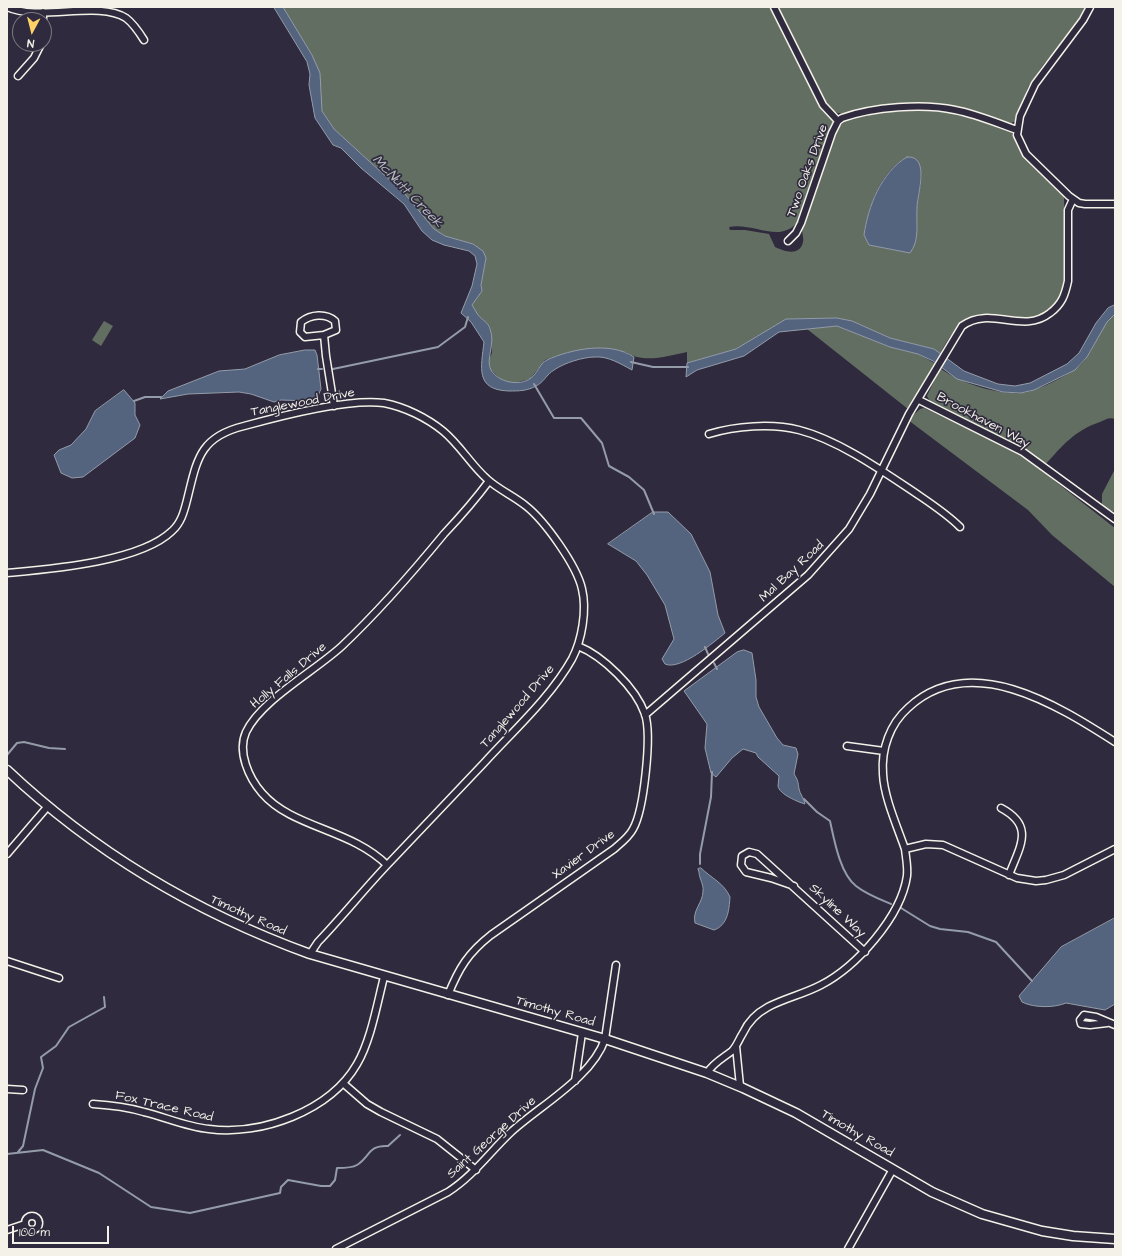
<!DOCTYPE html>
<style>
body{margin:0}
#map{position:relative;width:1122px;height:1256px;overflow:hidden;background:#2f2a3d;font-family:"Architects Daughter",sans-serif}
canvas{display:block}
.frame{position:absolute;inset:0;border:8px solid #f4f1e8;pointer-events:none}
.north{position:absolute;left:12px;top:12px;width:40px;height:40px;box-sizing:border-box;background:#2f2a3d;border:1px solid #7e7a81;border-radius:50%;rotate:187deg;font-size:11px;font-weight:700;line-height:16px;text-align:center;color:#f4f1e8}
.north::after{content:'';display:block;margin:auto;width:14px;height:18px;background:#ffd166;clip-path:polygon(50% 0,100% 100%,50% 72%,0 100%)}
.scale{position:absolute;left:12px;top:1226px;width:97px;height:18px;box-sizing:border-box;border:2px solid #f4f1e8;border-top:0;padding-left:5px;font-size:12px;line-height:14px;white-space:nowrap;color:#f4f1e8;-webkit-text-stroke:3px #2f2a3d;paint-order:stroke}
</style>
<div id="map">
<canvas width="1122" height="1256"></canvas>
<div class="frame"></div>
<div class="north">N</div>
<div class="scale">100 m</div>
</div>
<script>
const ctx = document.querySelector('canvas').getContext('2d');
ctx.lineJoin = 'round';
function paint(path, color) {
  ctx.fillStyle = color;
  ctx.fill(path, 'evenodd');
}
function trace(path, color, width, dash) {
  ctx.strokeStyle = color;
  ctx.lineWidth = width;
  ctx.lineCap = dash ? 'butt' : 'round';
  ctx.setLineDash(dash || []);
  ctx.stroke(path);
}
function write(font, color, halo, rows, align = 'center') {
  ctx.font = font + ' "Architects Daughter",sans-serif';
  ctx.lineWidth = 3.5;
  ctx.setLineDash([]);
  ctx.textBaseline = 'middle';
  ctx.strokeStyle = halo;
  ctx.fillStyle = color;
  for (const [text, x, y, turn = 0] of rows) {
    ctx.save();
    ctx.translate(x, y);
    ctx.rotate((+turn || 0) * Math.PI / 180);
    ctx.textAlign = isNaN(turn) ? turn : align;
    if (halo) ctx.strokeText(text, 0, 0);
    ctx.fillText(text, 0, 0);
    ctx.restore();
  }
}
const green = new Path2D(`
 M283,7H770L779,22L823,111L833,120L834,123L824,146L801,217C783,247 756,222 729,227L730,230H745L769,234L775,247C783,251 800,257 803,242C804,239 802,233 802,229L836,131L847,118L890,112L925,110L947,111L972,117L1012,133L1022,154L1062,191L1064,196C1064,227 1071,260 1064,290C1062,296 1059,301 1055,306C1033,332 1001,305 974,317C957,324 948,338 940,354L934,349L890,338L852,321L837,318L786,319L736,349L687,363V352C668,356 643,364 626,352L557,356L545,360L530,379L514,383L503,381L498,377L491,370L488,361L492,353L490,327L478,315L472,305L482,291L481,285L486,258L483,251L473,244L445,236L434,229L405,194L334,129L322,111L312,55ZM907,157L917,161C926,174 918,193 917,207C915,223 920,239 910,253L869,245L864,235C868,208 880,171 907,157Z
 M778,7H1085L1078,25L1043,65L1028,87L1016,121L1011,123C965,109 936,99 886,105C875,107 841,118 833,111C826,104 821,92 816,83C803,57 792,32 778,7Z
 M1115,314V419C1109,417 1105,420 1100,422C1074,431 1063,445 1045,465L931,403L927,396L940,368C957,382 998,395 1021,393C1033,393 1064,377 1074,370C1079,368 1084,361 1087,357C1095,346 1104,319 1115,314Z
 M104,321L113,326L101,346L92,340Z
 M837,326L890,347L918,354L936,364L908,409L807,329Z
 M924,408L1020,454L1115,528V587L1052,535L1028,510L908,420L920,409Z
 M1115,469V512L1107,509L1102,504V494Z`);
const water = new Path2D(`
 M274,7H283L312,55L320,73L322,111L334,129L405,194L434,229L445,236L473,244L483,251L486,258L481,285L482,291L472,305C474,308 476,312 478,315C482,320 489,323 490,329C496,343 485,360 491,370C498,382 519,387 531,378C537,374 540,363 547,360C571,349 610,341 634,357L632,370C621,364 608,356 595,357C583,357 564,363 554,370C547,374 543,383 536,386C527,391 519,391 509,391C475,390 481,368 484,342L471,322L461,313L472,286L477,264L475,256L469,251L444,245L432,240L422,231L404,204L361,168L341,148L333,145L315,118L309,85L310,74L307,62Z
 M907,157C931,155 917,195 917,208C916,224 920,240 910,253L869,245L864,235C868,207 881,172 907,157Z
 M1115,305V314L1107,322L1087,357L1075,370L1034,390L1021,393L1003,392L957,379L933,361L918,354L890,347L837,326L779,332L744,356L697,370L686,377L687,363L736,349L786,319L837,318L852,321L890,338L934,349L964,371L998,384L1015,386L1030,383L1067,364L1079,353L1096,323L1108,308Z
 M305,350H315L317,355L321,389L317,398L309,401L281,400L274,402L251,394L239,392L188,394L160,399L168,391L219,371L245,369L279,355Z
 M124,390L135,403V415L140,425L135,438L83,477L72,478L61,473L54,455L59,450L71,445L86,429L95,411Z
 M653,512H668L691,534L710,572L718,615L725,633C714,642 680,671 665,664L662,659L674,639L665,605L647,575L636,561L608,544Z
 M744,650L752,653L756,680V697L759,707L777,738L783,745L796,748L798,754L794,774C798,780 798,782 799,789C800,794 804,798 805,804C798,802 779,794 778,786C778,783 779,779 779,776L758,757L756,753L743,749L732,758L716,777L711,773L705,748L707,724L684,691L737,652Z
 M701,868C711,878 724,883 730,897C729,910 728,925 714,930L695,923C692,910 703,903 703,891C704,885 699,878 699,872L698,869Z
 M1115,918V1004L1105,1010L1066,1003C1054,1008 1034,1008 1022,1002L1019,996L1061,947Z`);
const stream = new Path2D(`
 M631,362L653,367H688
 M318,369H322
 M333,369L438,347L465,327L468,317
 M534,384L554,418H581L602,443L609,466L629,477L644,490L654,514
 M134,401L145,397H161
 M705,647L708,654
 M714,663L717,669
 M7,755L17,743L24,742L49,748L65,749
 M804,799L817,812L830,821C834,839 840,874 856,886C866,894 879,899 891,904
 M700,864V854L711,797L712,772
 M901,908L930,926L940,929L968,932L996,942L1032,981
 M18,1152L23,1146L35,1089L43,1068L41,1057L56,1046L69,1027L105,1007L104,997
 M7,1154L43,1150L99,1173L151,1207L190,1213L280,1193L281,1187L288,1180L321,1186H330L335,1180L337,1168C343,1168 352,1168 357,1165C370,1157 368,1145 388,1146L400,1135`);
const minor = new Path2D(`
 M7,7C40,22 98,0 126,18C134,24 139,32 144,40
 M774,7L823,105L838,121
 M1090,7L1083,20L1035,84L1020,116L1017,135L1026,154L1069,196L1079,203L1085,204H1115
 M43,12V20
 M18,76L34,58L41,44
 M788,241L796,233L801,223L832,133L838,121L842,118C873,107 923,103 955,110C976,114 997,123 1017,130
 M324,335L305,337L300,332L301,322C311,314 326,313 335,321L336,330L324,335L326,356L334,406
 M919,400L1023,452L1115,519
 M709,434C735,426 772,423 799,430C838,440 881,470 914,492C930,503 946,513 960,527
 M7,573C50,569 140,562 172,531C181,523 184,512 187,500C197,460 199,437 244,426C280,416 348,398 384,403C405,407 427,418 443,431C460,445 471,465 487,479C499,490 514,496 526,506C545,521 577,566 582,589C587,610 582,640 572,659C550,698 514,730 484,763C453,796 421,829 390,862C365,888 343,916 318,942L310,954
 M645,715L808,575L849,529L870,494L909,414L962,326C991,305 1022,335 1050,313C1062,304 1065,295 1068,281V210L1073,199
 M1115,742C1057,705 970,650 908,708C890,724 881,749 883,774C884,797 897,826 905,849L926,844L943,845L1017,878L1036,881L1046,880L1064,875L1115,849
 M847,746L884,751
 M1001,808C1035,826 1020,846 1009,875
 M7,854L48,806
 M387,865C351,829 292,828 262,793C249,778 237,752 246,732C261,700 315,671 342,646C379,611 412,573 444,534C460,517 475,500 489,481
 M794,886L771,878L746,872L741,865L742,856L749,852L757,854L865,952
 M7,961L59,978
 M448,995C459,968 468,953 491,935L614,849C621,843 629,837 633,829C644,810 652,735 645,714C636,688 603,656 578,646
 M1107,1023L1090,1025L1081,1024L1080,1020L1084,1015L1096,1017L1115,1025
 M736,1046L740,1086
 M707,1073C713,1063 723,1058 732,1051C737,1046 739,1039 743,1033C748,1022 757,1013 768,1007C785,998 804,994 821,985C856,967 901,917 907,876C908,867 906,858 905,849
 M575,1081L582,1033
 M344,1084L367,1104L381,1112L437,1139L476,1170
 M7,1089L23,1090
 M93,1104C110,1105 127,1107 144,1112C165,1117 187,1127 209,1129C261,1136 330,1111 357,1064C371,1040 377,1004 384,977
 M25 1223a7 7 0 1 1 14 0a7 7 0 1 1-14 0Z
 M7,1230L25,1224
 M336,1249L448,1192C473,1176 489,1153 510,1133C539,1106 592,1078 605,1039L616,965
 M848,1249L893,1169`);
const secondary = new Path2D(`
 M7,770C94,852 197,913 310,954L605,1039L707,1073L743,1088L796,1113L932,1192L982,1214L1042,1231L1073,1236L1115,1239`);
const streetNames = [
 ["Two Oaks Drive",808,171,-70],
 ["Tanglewood Drive",303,403,-11],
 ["Brookhaven Way",983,421,28],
 ["Mal Bay Road",792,572,-43],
 ["Holly Falls Drive",289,676,-40],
 ["Tanglewood Drive",518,707,-49],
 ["Xavier Drive",584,855,-36],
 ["Skyline Way",837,911,43],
 ["Timothy Road",248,916,24],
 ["Timothy Road",555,1012,16],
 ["Fox Trace Road",164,1107,13],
 ["Timothy Road",857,1134,30],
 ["Saint George Drive",492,1138,-42]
];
const waterNames = [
 ["McNutt Creek",407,192,46]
];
paint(green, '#626e62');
paint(water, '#54647f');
trace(water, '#949ca9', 1);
trace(stream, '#949ca9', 2);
trace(minor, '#f4f1e8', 9);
trace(secondary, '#f4f1e8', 11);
trace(minor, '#2f2a3d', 6);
trace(secondary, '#2f2a3d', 8);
write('13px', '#f4f1e8', '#2f2a3d', streetNames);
write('italic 14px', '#b4b9be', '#2f2a3d', waterNames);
</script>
